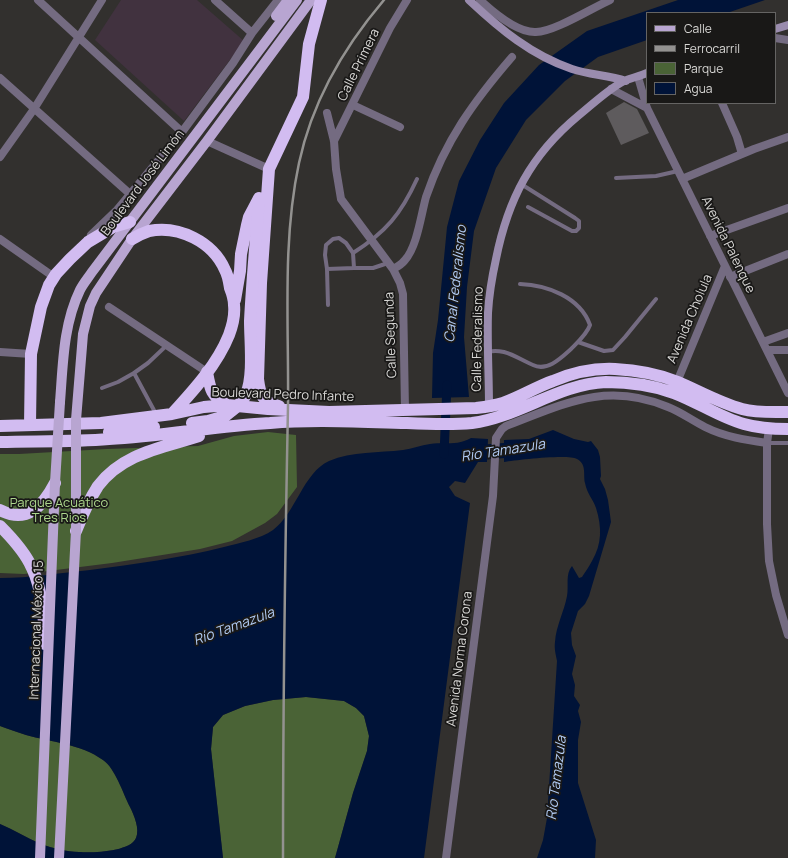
<!DOCTYPE html>
<meta charset="utf-8">
<style>
body{margin:0}
#map{position:relative;width:788px;height:858px;overflow:hidden;background:#32302e;font-family:Manrope,sans-serif}
canvas{display:block}
.legend{position:absolute;left:646px;top:12px;width:130px;height:92px;box-sizing:border-box;background:#191817;border:1px solid #656463;margin:0;padding:5px 7px;list-style:none;font-size:12px;color:#d8d7d5}
.legend li{display:flex;align-items:center;gap:8px;height:20px}
.legend b{width:20px;border:1px solid #656463}
</style>
<div id="map">
<canvas width="788" height="858"></canvas>
<ul class="legend">
<li><b style="height:5px;background:#b8a5d1"></b>Calle</li>
<li><b style="height:5px;background:#939290"></b>Ferrocarril</li>
<li><b style="height:11px;background:#4a6336"></b>Parque</li>
<li><b style="height:11px;background:#001338"></b>Agua</li>
</ul>
</div>
<script>
const ctx = document.querySelector('canvas').getContext('2d');
ctx.lineJoin = 'round';
function paint(path, color) {
  ctx.fillStyle = color;
  ctx.fill(path, 'evenodd');
}
function trace(path, color, width, dash) {
  ctx.strokeStyle = color;
  ctx.lineWidth = width;
  ctx.lineCap = dash ? 'butt' : 'round';
  ctx.setLineDash(dash || []);
  ctx.stroke(path);
}
function write(font, color, halo, rows, align = 'center') {
  ctx.font = font + ' Manrope,sans-serif';
  ctx.lineWidth = 3.5;
  ctx.setLineDash([]);
  ctx.textBaseline = 'middle';
  ctx.strokeStyle = halo;
  ctx.fillStyle = color;
  for (const [text, x, y, turn = 0] of rows) {
    ctx.save();
    ctx.translate(x, y);
    ctx.rotate((+turn || 0) * Math.PI / 180);
    ctx.textAlign = isNaN(turn) ? turn : align;
    if (halo) ctx.strokeText(text, 0, 0);
    ctx.fillText(text, 0, 0);
    ctx.restore();
  }
}
const education = new Path2D(`
 M121,0H197L244,41L184,121L95,40Z`);
const green = new Path2D(`
 M268,432L296,435L297,487L277,514L265,523L232,541L200,549L112,563L24,574L0,573V454H19L107,449L198,446L234,436Z
 M306,697L344,701L356,708L364,716L369,736L367,751L353,793L335,858H223L211,749L213,727L223,715L245,706L273,700Z
 M0,726C8,729 17,732 26,735C51,742 81,744 103,760C115,768 123,793 130,807C134,815 140,829 136,838C130,852 92,853 79,852C67,852 52,848 41,844C27,838 14,830 0,824Z`);
const water = new Path2D(`
 M678,0H765L727,13H647V40L598,57L565,81L526,120L496,168L474,231L467,287L464,337L469,397L432,398L433,353L438,320L447,227L459,181L480,140L504,103L539,65L587,31Z
 M553,430L574,439L588,442L591,441L598,450L600,457L601,476L600,479L605,489L608,500L611,522L589,596L585,604L578,611L571,633L572,645L576,656L572,674L575,685L574,696L580,705L578,711L581,722L578,740V783L596,840L595,858H537L543,840L547,818L557,661C556,655 554,649 555,642C556,626 564,612 567,596C569,586 565,574 572,566L579,578L582,577C585,572 589,567 592,561C602,544 602,527 596,508C593,499 587,494 585,483C583,475 587,464 577,459C568,454 517,460 504,462V440L529,439Z
 M471,438L488,439L487,462H478L465,483L455,481L449,487L455,496L470,503L424,858H335L353,793L367,751L369,736L364,716L356,708L344,701L306,697L273,700L245,706L223,715L213,727L211,749L223,858H0V824C14,830 27,838 41,844C52,848 67,852 79,852C92,853 130,852 136,838C140,829 134,815 130,807C123,793 115,768 103,760C81,744 51,742 26,735C17,732 8,729 0,726V578C30,578 60,573 90,570C135,564 180,558 224,547C239,543 260,539 273,530C296,513 303,473 329,461C352,451 379,453 403,450C412,449 421,445 430,444C445,442 457,446 471,438Z`);
const canal = new Path2D(`
 M444,454L447,385`);
const river = new Path2D(`
 M468,455L473,453L523,449`);
const building = new Path2D(`
 M624,102L637,109L649,133L621,145L606,113Z`);
const lane = new Path2D(`
 M616,178L656,176L678,171
 M521,184L575,218L579,221V228L576,231H572L528,207
 M388,263L373,268H354L353,253C386,232 401,214 417,179
 M327,269L354,268
 M328,305L327,269L325,255L326,245L333,239L339,238L346,243L353,253
 M578,342L604,351L613,350L625,337L656,299
 M489,352C494,350 499,351 504,352C515,355 523,361 533,365C547,372 561,358 571,349C578,342 587,334 590,325C580,297 547,285 520,284
 M102,388L118,382L134,373
 M156,414L134,373L148,363L166,346
 M767,443H788`);
const street = new Path2D(`
 M38,0L182,132
 M215,0L252,33
 M480,0C493,12 518,33 536,32C554,32 592,8 610,0
 M775,38L788,40
 M638,77L647,108L788,393
 M0,78L130,194
 M611,89L647,108
 M722,103L737,137L742,154
 M353,105L400,127
 M327,113L334,141L336,169L341,199L393,269L400,283L403,294L405,410
 M207,141L269,169
 M334,141L390,28L407,0
 M0,157L34,109L102,0
 M682,179L754,149L788,137
 M91,235L116,211L182,132L233,63L252,33L278,0
 M710,236L788,208
 M0,239L54,277
 M393,269C397,267 402,264 405,260C417,247 421,215 426,197C445,141 474,101 512,57
 M730,277L788,254
 M109,307L207,372
 M763,342L788,333
 M767,350H788
 M0,352L31,354
 M677,382L725,266
 M769,429L767,443V524L769,561L776,595L788,635
 M446,858L493,496L496,438L502,429L506,426C564,404 606,381 668,407C681,412 693,421 705,427C725,437 746,440 767,443`);
const secondary = new Path2D(`
 M469,0C500,29 531,55 572,69C590,75 608,75 626,81
 M775,29L788,25
 M489,407C489,375 487,344 488,313C489,295 492,277 496,259C508,199 531,155 578,116C593,104 607,90 624,81C631,78 640,76 647,73`);
const primary = new Path2D(`
 M276,16L288,0
 M60,402C63,365 63,325 80,290C83,284 88,278 92,272L297,0
 M76,420L83,334L90,306L96,293L132,239L207,141L311,0`);
const highway = new Path2D(`
 M132,239C137,236 143,233 149,231C179,225 213,242 225,270C228,275 229,282 230,288C232,293 234,300 234,305C235,314 232,327 229,335C217,365 193,391 172,414
 M235,300L240,271L241,254L247,225L249,217L259,198
 M207,372C210,389 211,396 227,405
 M279,406C262,402 260,395 258,379L261,283L269,169L303,97L309,44L321,0
 M192,423L208,421L225,416
 M30,425L31,354L41,307L49,285L56,274L70,259L88,242L113,227L130,222
 M0,426L101,423L172,414L204,407L227,405L268,409L329,412L476,408C485,407 494,406 503,403C520,397 536,387 553,381C572,373 594,368 615,369C636,370 658,374 678,382C699,391 720,403 742,409C757,413 773,412 788,412
 M109,432L154,427
 M0,442C36,441 73,442 109,439C163,436 216,426 270,423C315,419 362,422 407,423C428,424 451,425 472,423C519,417 558,384 606,382C630,382 652,385 674,393C698,402 719,417 744,424C758,428 773,429 788,429
 M0,510C27,524 43,506 55,483
 M0,526C12,538 25,552 32,568C43,591 44,619 45,644
 M76,531C82,516 89,500 98,486C123,453 162,448 199,436`);
const rail = new Path2D(`
 M283,858C283,707 285,557 288,406C289,326 282,242 299,163C312,102 344,47 384,0`);
const primaryBridge = new Path2D(`
 M40,858L55,483L60,402
 M59,858L76,531V420`);
const highwayBridge = new Path2D(`
 M225,416C233,410 242,404 246,394C254,376 250,342 250,321C252,281 256,240 259,199`);
const streetNames = [
 ["Calle Primera",359,65,-64],
 ["Boulevard José Limón",143,183,-53],
 ["Avenida Palenque",728,245,64],
 ["Avenida Cholula",690,319,-67],
 ["Calle Segunda",391,335,-92],
 ["Calle Federalismo",478,339,-89],
 ["Boulevard Pedro Infante",283,395,2],
 ["Internacional México 15",37,630,-88],
 ["Avenida Norma Corona",460,659,-83]
];
const parkNames = [
 ["Parque Acuático",59,503],
 ["Tres Rios",59,518]
];
const waterNames = [
 ["Canal Federalismo",456,284,-84],
 ["Río Tamazula",503,451,-9],
 ["Río Tamazula",234,627,-20],
 ["Río Tamazula",557,778,-83]
];
paint(education, '#41323f');
paint(green, '#4a6336');
paint(water, '#001338');
trace(canal, '#001338', 9);
trace(river, '#001338', 15);
paint(building, '#5e5b5d');
trace(lane, '#746b81', 4);
trace(street, '#746b81', 8);
trace(secondary, '#9a8cae', 8);
trace(primary, '#b8a5d1', 10);
trace(highway, '#d2bcf1', 12);
trace(rail, '#939290', 2.5);
trace(primaryBridge, '#b8a5d1', 10);
trace(highwayBridge, '#d2bcf1', 12);
write('13px', '#d8d7d5', '#191817', streetNames);
write('13px', '#add78d', '#191817', parkNames);
write('italic 14px', '#b2ccf5', '#191817', waterNames);
</script>
